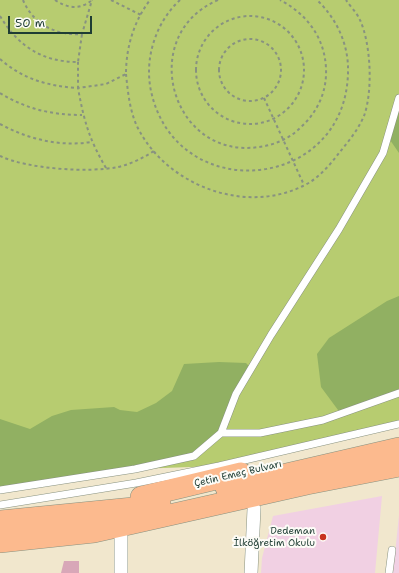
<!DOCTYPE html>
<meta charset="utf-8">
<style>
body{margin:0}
#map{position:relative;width:399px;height:573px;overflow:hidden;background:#f1e7cd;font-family:"Shantell Sans",sans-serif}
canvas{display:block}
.scale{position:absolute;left:8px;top:16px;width:84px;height:18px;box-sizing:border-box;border:2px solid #1f3d34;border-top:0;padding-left:5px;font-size:12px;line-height:14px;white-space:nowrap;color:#1f3d34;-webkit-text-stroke:3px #fdfcf7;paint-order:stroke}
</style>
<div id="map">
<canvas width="399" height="573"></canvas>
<div class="scale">50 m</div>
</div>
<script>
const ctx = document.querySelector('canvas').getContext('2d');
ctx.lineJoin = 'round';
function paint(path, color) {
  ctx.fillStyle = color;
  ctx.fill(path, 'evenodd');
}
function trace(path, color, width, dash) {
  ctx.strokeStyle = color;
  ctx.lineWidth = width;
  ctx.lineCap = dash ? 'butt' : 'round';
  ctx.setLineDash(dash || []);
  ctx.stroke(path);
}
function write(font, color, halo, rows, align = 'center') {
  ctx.font = font + ' "Shantell Sans",sans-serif';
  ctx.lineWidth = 4;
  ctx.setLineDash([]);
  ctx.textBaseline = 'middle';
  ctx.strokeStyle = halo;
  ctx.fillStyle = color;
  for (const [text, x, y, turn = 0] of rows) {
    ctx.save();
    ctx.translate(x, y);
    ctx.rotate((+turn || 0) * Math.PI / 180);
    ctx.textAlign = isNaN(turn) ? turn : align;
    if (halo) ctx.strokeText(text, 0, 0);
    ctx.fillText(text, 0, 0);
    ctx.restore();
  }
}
const built = new Path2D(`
 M382,496L375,573H261L262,558L273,516Z
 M399,515V573H393Z`);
const green = new Path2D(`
 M0,0H399V424L219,466L135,469L0,490Z`);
const forest = new Path2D(`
 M399,98V153L388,137Z
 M399,296V392L341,414L321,387L317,354L329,338L387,301Z
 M219,362L246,363L251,368L221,433L194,456L0,490V419L30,429L52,416L71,410L114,407L120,410L137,412L156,403L172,391L184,364Z`);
const building = new Path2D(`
 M64,561H79V573H61Z`);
const path = new Path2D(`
 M23,0C33,24 56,36 82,34L92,0
 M55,0C67,8 79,10 91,1
 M111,0L141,15
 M180,0C156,22 144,58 151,91C176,207 345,192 348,73C349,45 337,19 317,0
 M218,0C136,35 171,160 259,147C274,145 289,139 300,128C317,113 327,92 326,69C325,38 307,14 280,0
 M196 70a54 54 0 1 1 108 0a54 54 0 1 1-108 0Z
 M0,16C18,46 42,62 78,62L82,34
 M219 70a31 31 0 1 1 62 0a31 31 0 1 1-62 0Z
 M0,59C23,79 47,86 78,88V62
 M126,74C128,93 130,115 140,132C171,187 246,214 303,186C318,179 329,166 339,153C348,142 358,130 364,116C373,91 371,44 360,20C357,13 350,6 346,0
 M0,93C26,109 52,115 82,115
 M264,98L304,185
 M0,124C28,139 59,147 91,142
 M0,156C28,169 88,173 118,167C131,164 143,158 154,151
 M106,168C89,139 84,121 78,88L106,84L126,74C126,47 134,21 150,0`);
const lane = new Path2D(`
 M221,433H260L323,420L399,393
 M0,490L135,469L194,456L221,433L236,394L271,335L339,229L383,153L399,98
 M0,505L136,483L219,466L399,424
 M389,573L392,550`);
const street = new Path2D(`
 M121,537V573
 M251,573L254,509`);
const primary = new Path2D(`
 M226,488L399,448
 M141,497L241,473
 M0,521L133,508L160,503
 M0,542L94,532L307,484L399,466`);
const markers = [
 [323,537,4,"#c8321e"]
];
const streetNames = [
 ["Çetin Emeç Bulvarı",238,474,-13]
];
const poiNames = [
 ["Dedeman",315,531],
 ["İlköğretim Okulu",315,543]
];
paint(built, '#f1d0e3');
paint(green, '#b7cc70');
paint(forest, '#91b062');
paint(building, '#d8a7b8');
trace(lane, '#889280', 8);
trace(street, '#889280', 14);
trace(primary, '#889280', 22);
trace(path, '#889280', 2, [3, 3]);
trace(lane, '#fff', 7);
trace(street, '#fff', 13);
trace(primary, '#fcba8e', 21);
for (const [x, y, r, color] of markers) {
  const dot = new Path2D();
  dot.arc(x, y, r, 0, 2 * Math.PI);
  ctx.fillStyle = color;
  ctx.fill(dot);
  trace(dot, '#fdfcf7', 1.5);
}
write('10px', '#1f3d34', '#fdfcf7', streetNames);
write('10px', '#1f3d34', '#fdfcf7', poiNames, 'right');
</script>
